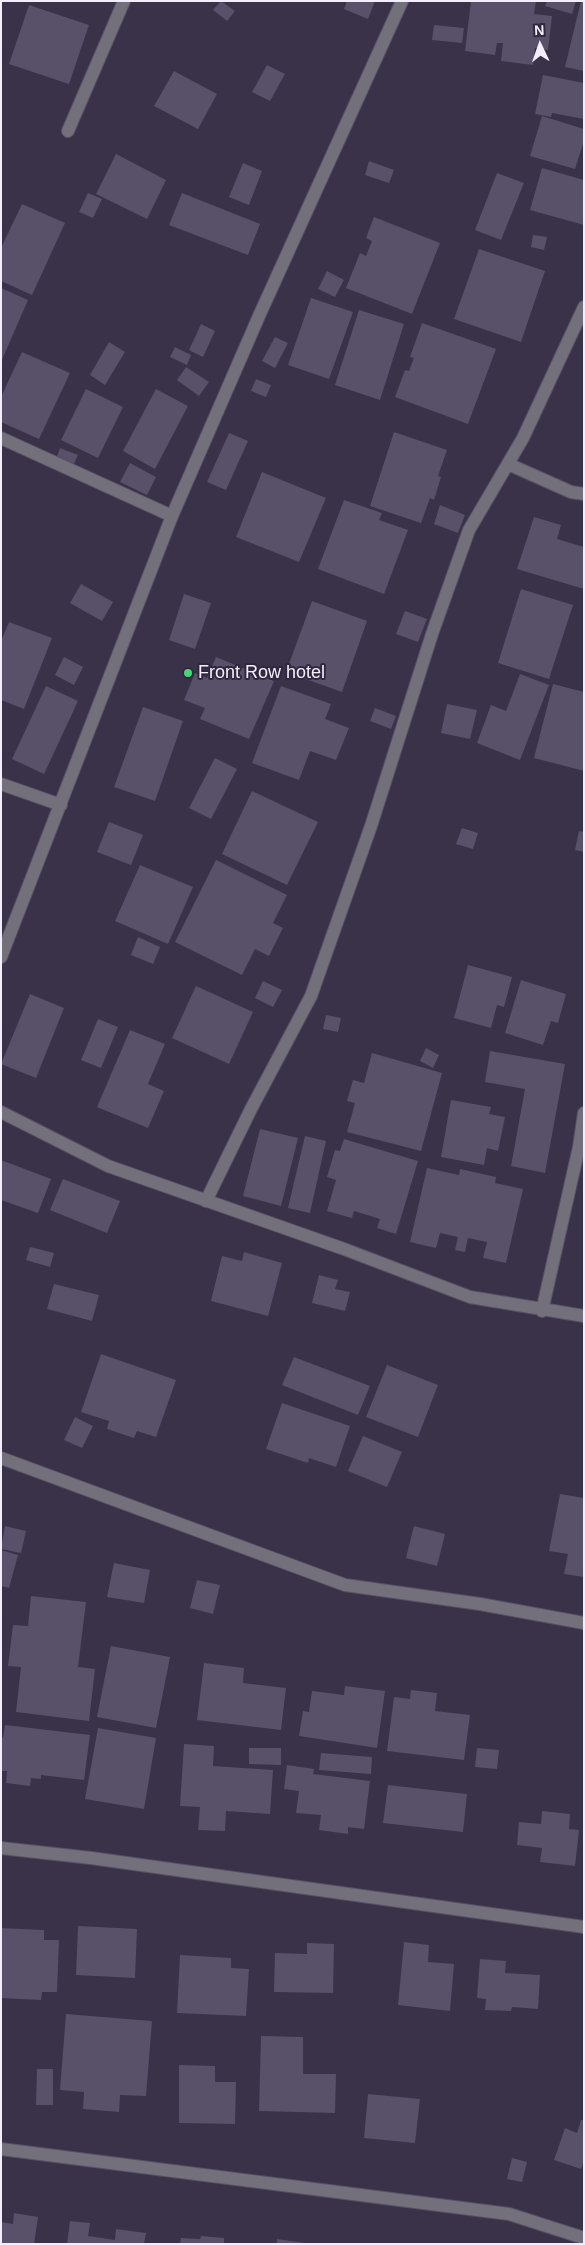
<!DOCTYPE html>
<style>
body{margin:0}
#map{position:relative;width:585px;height:2245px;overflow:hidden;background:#3a3249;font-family:Helvetica,sans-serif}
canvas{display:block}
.frame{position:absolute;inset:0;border:2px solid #f3eefd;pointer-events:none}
.north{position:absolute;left:515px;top:20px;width:50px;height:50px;-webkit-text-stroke:4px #30283e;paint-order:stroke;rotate:357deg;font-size:14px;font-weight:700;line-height:20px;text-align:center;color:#f3eefd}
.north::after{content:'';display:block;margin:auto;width:18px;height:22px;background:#f3eefd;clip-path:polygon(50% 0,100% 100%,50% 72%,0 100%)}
</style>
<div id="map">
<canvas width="585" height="2245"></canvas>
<div class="frame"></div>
<div class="north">N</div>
</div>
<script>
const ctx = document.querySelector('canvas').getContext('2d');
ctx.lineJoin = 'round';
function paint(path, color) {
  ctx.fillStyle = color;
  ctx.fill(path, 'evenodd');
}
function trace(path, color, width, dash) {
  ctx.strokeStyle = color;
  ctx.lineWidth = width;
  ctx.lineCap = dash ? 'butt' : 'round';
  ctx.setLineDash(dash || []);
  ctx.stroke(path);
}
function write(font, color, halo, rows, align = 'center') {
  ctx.font = font + ' Helvetica,sans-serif';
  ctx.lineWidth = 4;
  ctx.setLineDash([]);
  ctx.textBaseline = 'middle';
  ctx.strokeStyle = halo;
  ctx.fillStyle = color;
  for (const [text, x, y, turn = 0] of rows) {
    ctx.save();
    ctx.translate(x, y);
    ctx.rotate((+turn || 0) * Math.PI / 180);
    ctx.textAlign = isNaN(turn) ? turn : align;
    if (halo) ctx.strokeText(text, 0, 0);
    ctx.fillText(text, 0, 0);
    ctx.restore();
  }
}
const building = new Path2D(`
 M221,1L235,11L227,21L213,10Z
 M347,1H375L368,19L344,9Z
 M471,1H536L534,14L552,16L548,50L535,48L533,65L501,61L503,43H497L495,55L465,51Z
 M547,1H576L572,14L545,6Z
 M581,1H584V71L565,67Z
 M29,5L89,25L69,84L9,64Z
 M434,25L464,28L462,43L432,40Z
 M267,65L285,74L270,101L252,92Z
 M174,71L217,94L198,129L154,106Z
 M543,75L584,83V119L552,113L551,117L535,114Z
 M542,116L584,129V141L575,169L530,156Z
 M116,154L166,180L147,219L96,194Z
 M369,161L394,170L389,183L365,175Z
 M243,163L262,171L249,205L229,197Z
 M542,168L584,180V225L530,210Z
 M497,173L524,183L501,240L475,230Z
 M88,193L102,199L93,218L79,212Z
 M182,193L260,224L248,255L169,225Z
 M22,204L65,223L32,295L1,281V248Z
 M374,217L440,243L412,314L346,288L360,253L366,256L372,241L366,238Z
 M533,235L547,237L544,250L531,247Z
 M479,249L545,271L521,342L454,319Z
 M327,271L344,280L335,297L318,289Z
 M1,288L28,300L1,362Z
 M311,298L353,312L329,379L288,365Z
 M359,310L404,324L380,400L335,385Z
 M422,323L496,349L468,424L395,397L405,370L409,371L414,358L410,357Z
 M201,324L215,331L203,357L189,350Z
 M275,337L288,343L275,368L262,361Z
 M109,342L125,352L105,385L90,375Z
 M175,347L191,355L187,365L170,357Z
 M22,352L70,373L39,439L1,422V397Z
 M186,367L209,382L199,396L177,380Z
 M256,379L271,385L266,397L251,391Z
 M86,389L123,407L98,458L61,440Z
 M156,389L188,406L155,469L123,451Z
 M394,432L447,450L438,476L441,477L434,500L430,498L421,523L370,506Z
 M229,433L248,441L226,490L207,482Z
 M60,448L78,455L73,466L56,459Z
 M130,463L156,477L147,495L120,482Z
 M262,472L326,498L299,562L236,537Z
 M344,500L382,513L379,520L408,530L384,594L318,569Z
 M440,505L465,515L458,533L434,524Z
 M534,517L561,525L557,539L584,547V589L517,569Z
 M81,584L113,602L102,621L70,603Z
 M521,589L573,605L549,679L498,663Z
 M184,594L211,603L195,649L169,640Z
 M312,601L367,621L342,692L286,672Z
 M405,611L427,619L418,642L396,634Z
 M9,622L52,638L24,709L1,700V641Z
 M64,657L83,667L74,685L55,675Z
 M216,657L274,681L249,739L200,719L205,708L184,700L195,673L207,678Z
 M520,674L549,685L520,760L477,743L491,705L506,711Z
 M553,684L584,692V771L534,758Z
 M46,686L78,701L44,774L12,759Z
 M281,686L331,704L325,719L349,728L336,760L310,751L299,780L252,763Z
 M447,704L477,710L470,739L441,733Z
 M143,707L183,721L155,801L114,787Z
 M375,708L396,716L391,729L370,721Z
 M215,758L237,769L211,819L189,808Z
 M252,791L318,822L287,885L222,854Z
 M109,822L143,835L131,865L97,852Z
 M462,828L478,833L473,849L456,844Z
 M579,831L584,832V852L575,850Z
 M216,860L287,895L273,923L283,928L269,956L255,949L242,975L175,942Z
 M140,865L193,887L168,944L115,921Z
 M138,937L160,947L153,964L131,955Z
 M468,965L512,977L504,1007L497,1005L491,1028L454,1018Z
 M521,980L566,994L558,1023L551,1021L543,1045L505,1033Z
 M263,981L282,990L273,1007L255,998Z
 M196,986L253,1012L229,1064L172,1038Z
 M30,994L64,1008L36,1078L1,1064Z
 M326,1015L341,1018L338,1032L323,1029Z
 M98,1019L118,1027L101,1068L81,1060Z
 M130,1030L165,1044L148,1084L164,1091L148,1128L97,1107Z
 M426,1048L439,1055L433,1068L420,1061Z
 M490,1051L565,1064L545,1173L511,1166L525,1089L485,1082Z
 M372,1053L442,1073L421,1151L347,1132L355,1103L347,1101L353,1080L364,1083Z
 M451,1100L491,1107L489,1114L505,1117L498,1151L487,1148L484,1165L441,1157Z
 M260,1129L298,1138L281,1206L243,1196Z
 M305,1136L326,1141L310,1213L288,1208Z
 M344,1139L418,1161L396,1234L377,1228L380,1219L354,1211L352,1218L327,1211L336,1180L327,1177L335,1150L340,1151Z
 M1,1160L51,1179L38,1213L1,1200Z
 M427,1168L459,1175L460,1169L496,1177L495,1183L523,1189L506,1263L483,1258L487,1242L468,1238L465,1252L455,1250L458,1237L440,1233L436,1248L410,1242Z
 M63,1179L120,1201L107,1233L50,1210Z
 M30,1247L54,1253L50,1267L26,1260Z
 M244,1252L282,1263L268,1316L211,1301L222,1256L242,1261Z
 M319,1275L338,1280L335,1289L350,1292L345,1311L312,1303Z
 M54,1284L99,1295L92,1321L47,1309Z
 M101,1354L176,1380L156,1437L137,1431L134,1438L107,1429L109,1421L81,1412Z
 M294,1357L370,1386L358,1415L282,1385Z
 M387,1365L438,1385L418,1437L366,1417Z
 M282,1403L350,1426L336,1467L309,1458L308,1463L266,1449Z
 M75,1417L93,1426L82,1448L64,1440Z
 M363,1436L402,1452L387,1487L348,1471Z
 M560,1494L584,1498V1577L564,1574L568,1554L549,1551Z
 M5,1526L26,1531L21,1553L1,1549Z
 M414,1526L445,1534L437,1566L406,1558Z
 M1,1550L18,1555L9,1588L1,1586Z
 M114,1563L150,1570L144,1603L107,1597Z
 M197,1580L220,1585L213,1614L190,1608Z
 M31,1596L86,1602L78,1667L95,1669L89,1721L16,1712L21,1667L8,1666L13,1625L28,1626Z
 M111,1646L170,1657L156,1728L97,1717Z
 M204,1663L244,1668L243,1683L286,1688L281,1730L197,1720Z
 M345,1686L385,1691L377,1748L299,1736L303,1711L309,1712L312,1691L344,1695Z
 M411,1690L437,1693L435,1711L470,1715L464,1760L387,1751L394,1697L410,1699Z
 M5,1725L90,1735L84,1780L41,1775V1779L31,1778L30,1786L6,1783L7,1771H1V1737L3,1738Z
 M98,1728L156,1738L144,1809L85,1799Z
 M184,1744L214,1746L213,1766L273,1770L270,1814L226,1811L225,1831L198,1830L200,1807L180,1806Z
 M249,1748H281V1765L249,1764Z
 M477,1748L499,1750L497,1769L475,1767Z
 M321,1753L372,1757L371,1774L319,1770Z
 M287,1765L314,1769L313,1774L370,1781L364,1829L348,1827V1834L319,1830L321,1815L296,1813L299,1791L284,1789Z
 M388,1785L467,1794L463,1832L383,1823Z
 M542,1811L570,1814L569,1829L579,1830L575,1866L540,1862L542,1848L517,1845L519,1822L541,1824Z
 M78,1926L137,1929L135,1978L76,1975Z
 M1,1928L44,1930V1940H59L57,1992H42L41,2000L1,1998Z
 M404,1942L429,1945L428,1962L454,1964L450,2011L398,2005Z
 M307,1943L334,1944L333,1993L274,1992L275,1953L307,1954Z
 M180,1955L231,1958V1968L249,1969L246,2016L177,2013Z
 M480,1959L506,1961L505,1973L540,1975L538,2009L512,2007L511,2011L485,2010L486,1999L477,1998Z
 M66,2014L152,2021L146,2096L120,2095L119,2112L83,2109L84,2092L60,2090Z
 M261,2036L303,2037V2074H336L335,2113L259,2111Z
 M179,2065L215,2066V2082H236L235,2124L179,2123Z
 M37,2069H53V2105H36Z
 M368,2094L420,2099L415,2143L364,2138Z
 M581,2120H584V2160L581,2169L554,2160L565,2128L577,2133Z
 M512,2158L527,2162L522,2182L507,2179Z
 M14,2213L38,2217L34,2244H1V2222L13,2224Z
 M70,2221L90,2223L88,2236L115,2240L116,2229L146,2233L144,2244H67Z
 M201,2236L224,2238V2244H180L181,2238L200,2239Z
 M277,2239L305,2243V2244H277Z`);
const minor = new Path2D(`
 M68,131L124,1
 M1,438L172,516
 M508,464L571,492L584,494
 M1,784L61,805
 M1,957L172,516L259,316L402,1
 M1,1112L108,1166L344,1249L470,1297L584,1316
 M206,1201L251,1109L311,996L371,826L432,634L469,530L523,438L584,307
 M542,1311L579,1147L584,1113
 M1,1458L345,1585L480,1604L584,1623
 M1,1848L91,1858L584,1927
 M1,2149L509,2214L584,2238`);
const markers = [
 [188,673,5,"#46d779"]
];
const poiNames = [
 ["Front Row hotel",198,673]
];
paint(building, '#595069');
trace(minor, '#585066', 14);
trace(minor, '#74707b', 12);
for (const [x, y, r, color] of markers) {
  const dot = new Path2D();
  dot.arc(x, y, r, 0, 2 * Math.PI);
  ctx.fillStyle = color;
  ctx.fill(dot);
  trace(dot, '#30283e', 2);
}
write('18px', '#f3eefd', '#30283e', poiNames, 'left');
</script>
